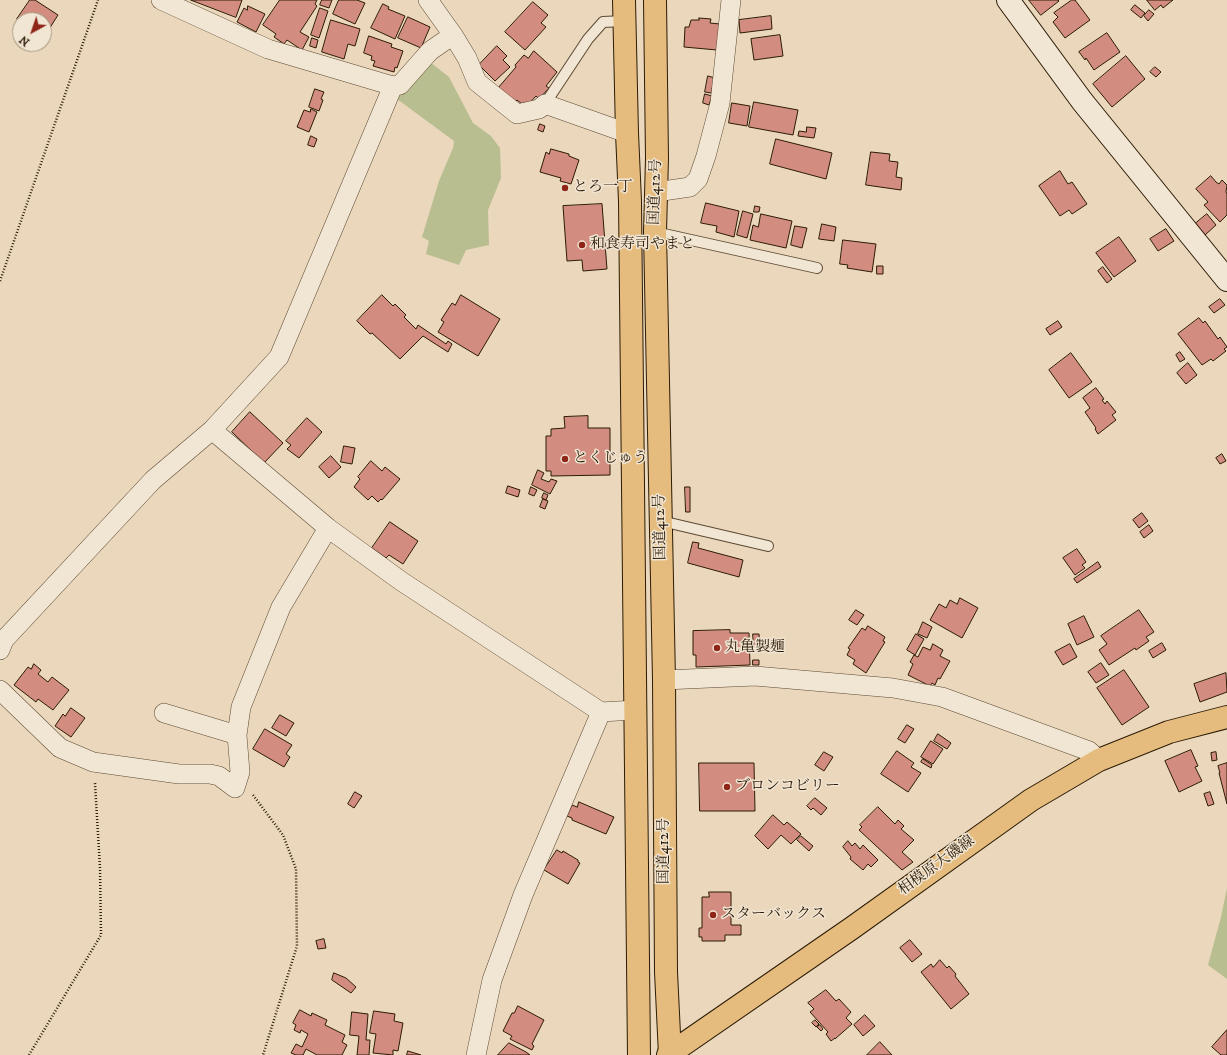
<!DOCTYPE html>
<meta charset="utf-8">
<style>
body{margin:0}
#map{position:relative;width:1227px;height:1055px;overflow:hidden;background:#ead7bc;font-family:"IM FELL DW Pica",serif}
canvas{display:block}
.north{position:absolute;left:12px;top:12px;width:40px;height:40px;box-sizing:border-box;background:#f1e5d3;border:1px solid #a29481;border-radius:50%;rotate:220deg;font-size:11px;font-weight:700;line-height:16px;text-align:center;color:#2c1b05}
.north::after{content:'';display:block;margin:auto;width:14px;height:18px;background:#8f2418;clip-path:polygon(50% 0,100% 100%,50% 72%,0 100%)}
</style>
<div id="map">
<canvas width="1227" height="1055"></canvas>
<div class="north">N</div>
</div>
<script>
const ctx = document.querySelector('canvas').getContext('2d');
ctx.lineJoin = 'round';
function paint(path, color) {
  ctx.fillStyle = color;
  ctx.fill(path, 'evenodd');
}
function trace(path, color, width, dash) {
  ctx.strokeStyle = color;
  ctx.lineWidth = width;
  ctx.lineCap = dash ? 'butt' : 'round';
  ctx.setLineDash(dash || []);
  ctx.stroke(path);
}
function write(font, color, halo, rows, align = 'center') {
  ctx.font = font + ' "IM FELL DW Pica","Noto Serif JP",serif';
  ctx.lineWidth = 3;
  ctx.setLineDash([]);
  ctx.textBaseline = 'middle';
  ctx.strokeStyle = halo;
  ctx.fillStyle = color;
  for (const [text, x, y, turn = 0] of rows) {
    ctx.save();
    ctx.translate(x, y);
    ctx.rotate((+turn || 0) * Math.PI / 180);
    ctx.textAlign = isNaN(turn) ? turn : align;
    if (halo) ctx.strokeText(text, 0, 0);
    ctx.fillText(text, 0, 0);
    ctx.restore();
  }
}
const green = new Path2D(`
 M426,59L449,77L473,123L491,136L500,148L501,178L488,210L489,245L466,250L459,265L426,254L429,241L422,237L439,181L453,148L454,141L397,99Z
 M1227,888V979L1208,965L1221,917Z`);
const building = new Path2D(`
 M30,0H35L58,15L46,34L44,33V20L20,21L17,19Z
 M191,0H242L236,17Z
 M280,0H317L315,4L317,6L300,32L309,37L302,50L287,40L284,44L274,37L276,34L263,25Z
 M322,0H332L329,8L320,5Z
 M339,0H357L365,3L355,24L333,14Z
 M1029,0H1058L1059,1L1041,15Z
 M1072,0H1075L1090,20L1065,38L1053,22L1058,17L1054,13Z
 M1147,0H1173L1163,8L1161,5L1155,10Z
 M533,2L548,15L541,23L546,27L525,50L505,32Z
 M383,4L389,7L388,9L405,16L395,39L371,28Z
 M1135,5L1145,13L1141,18L1131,10Z
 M248,6L265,14L256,32L237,22L244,8L247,10Z
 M320,8L328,11L319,38L311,35Z
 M1149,10L1154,14L1148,21L1144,16Z
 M771,16L772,29L740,33L739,20Z
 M408,17L430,27L421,48L398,38Z
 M699,18L711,19L710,23L720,24L717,50L684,47L685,27H689L691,20H699Z
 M331,20L360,29L355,46L348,44L344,59L322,52Z
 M1107,33L1120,52L1094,70L1086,58L1085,60L1079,52Z
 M780,35L783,56L754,60L751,39Z
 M369,36L392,44L391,47L403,51L397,68L395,67L394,72L373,66L375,61L371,60L372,56L364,53Z
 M312,38L318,40L316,48L310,46Z
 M497,46L507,56L503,60L510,67L495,81L479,65Z
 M534,51L557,72L546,86L549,88L539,99L536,96L528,105L524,102L522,104L517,100L514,103L498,88L516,67L515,65L524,55L528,58Z
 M1126,56L1145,79L1112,107L1093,84Z
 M1155,67L1161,72L1156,77L1150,72Z
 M708,76L715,78L711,93L705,92Z
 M315,89L324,92L321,99L323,100L319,111L309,107Z
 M705,94L712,96L709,105L703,103Z
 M754,102L798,110L793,135L749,127Z
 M732,103L750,106L747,126L729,123Z
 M311,109L317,112L309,132L297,127L304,110L310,112Z
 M540,124L545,126L543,132L538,130Z
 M807,127L816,128L814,138L798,136L799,131L806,132Z
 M311,136L317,139L314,147L308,145Z
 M776,139L832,153L826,179L770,164Z
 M551,149L569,154V156L579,160L571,184L560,181L561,178L540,172L546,152L549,154Z
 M871,152L890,154L889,161L898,162L896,177L902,178L901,190L866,185Z
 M1060,171L1068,184L1072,182L1087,204L1072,214L1069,210L1060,216L1039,186Z
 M1211,176L1216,182L1219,184L1222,180L1227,185L1226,192L1227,194V215L1220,222L1204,205L1208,202L1196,189Z
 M706,203L739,211L734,237L716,232L717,226L701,223Z
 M602,204L607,269L583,271L582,260L567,261L563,206Z
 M755,206L760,207L759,212H754Z
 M743,211L753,214L747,238L737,235Z
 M761,214L792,221L786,248L750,240L753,225L758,227Z
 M1207,214L1216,225L1205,235L1195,224Z
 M822,224L836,227L834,241L819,239Z
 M795,226L807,228L802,248L791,245Z
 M1166,229L1174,241L1158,251L1150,239Z
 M1119,237L1136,261L1114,277L1096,253Z
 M843,240L876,244L872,272L847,268L848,265L840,264Z
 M877,266H883V274H877Z
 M1103,267L1112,279L1107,283L1098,271Z
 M382,295L393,306L395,304L406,315L404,317L416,329L418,325L446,344L448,341L452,344L448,352L423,336L400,359L372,333L370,334L357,321Z
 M461,295L500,319L478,356L438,332L444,322L441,320L452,303L455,305Z
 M1220,299L1225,305L1214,313L1209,307Z
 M1199,318L1203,323L1205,321L1218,339L1220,337L1227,347L1224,349L1226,351L1213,361L1211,359L1202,365L1178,334Z
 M1058,321L1062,327L1050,335L1046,329Z
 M1180,352L1185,359L1180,362L1176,355Z
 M1071,353L1092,382L1069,398L1049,370Z
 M1188,363L1197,375L1186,384L1177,373Z
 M1096,388L1104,399L1102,400L1105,404L1107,401L1116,412L1112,415L1116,420L1098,434L1095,429L1096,428L1085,412L1090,408L1083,398Z
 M250,412L283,443L264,463L232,432Z
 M588,416V428H610V475L551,476V471H546V436H551V429L565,428L564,417Z
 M307,418L322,432L299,458L287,449L291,445L286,441Z
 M344,446L355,448L352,464L341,462Z
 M1222,454L1226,461L1220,464L1216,458Z
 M331,456L341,467L329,478L319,467Z
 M371,461L382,471L385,467L400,479L382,500L381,499L378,502L372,496L368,500L354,487L360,479L358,477Z
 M538,470L544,473L541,479L549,482L551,479L557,481L550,494L532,485Z
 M508,486L520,490L518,497L506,493Z
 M531,487L537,490L534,496L529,494Z
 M685,487H690V512H686Z
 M544,493L548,495L546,500L542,498Z
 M543,499L548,501L545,509L540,507Z
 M1142,513L1148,521L1139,528L1133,520Z
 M390,522L418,541L403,564L389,555L386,558L372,548Z
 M1149,525L1153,531L1144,538L1140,532Z
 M693,542L699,543L698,548L743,560L739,577L688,563Z
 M1077,549L1086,562L1082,565L1085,568L1075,575L1063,558Z
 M1098,562L1101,567L1077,583L1074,579Z
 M960,598L978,608L962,638L930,620L939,604L946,608L950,600L957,604Z
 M856,610L864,615L857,625L849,620Z
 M1139,610L1154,632L1146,637L1149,641L1136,650L1135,648L1109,665L1099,650L1107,644L1101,636Z
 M1084,616L1094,637L1077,645L1068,624Z
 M923,622L932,627L927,638L918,634Z
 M868,626L885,637L883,641L885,642L866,673L853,664L855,660L847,655L850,649L848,648L862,628L865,630Z
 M730,630V633H749L750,665L696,667V655H693V631Z
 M753,634H759L760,647H754Z
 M916,634L924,639L915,655L907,650Z
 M1162,643L1166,650L1153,658L1149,651Z
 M933,644L943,650L940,656L950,661L940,679L938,678L935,685L932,683L930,686L908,675L913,664L910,662L914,655L918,657L923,647L930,650Z
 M1070,644L1077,657L1063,665L1055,652Z
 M753,660H759V665H753Z
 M1101,663L1109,675L1096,683L1088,672Z
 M34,664L41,670L38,674L48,682L52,677L69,690L53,710L38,699L36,702L14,685L28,667L31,669Z
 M1124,670L1149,707L1122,725L1097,688Z
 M1226,673L1227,692L1200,702L1194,684Z
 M71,708L85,718L71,737L55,726L63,714L65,716Z
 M280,715L294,723L286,736L272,728Z
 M907,725L914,729L905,743L898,739Z
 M265,729L292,745L286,754L290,757L284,767L253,749Z
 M938,734L951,743L947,749L934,741Z
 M931,741L943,749L933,764L921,757Z
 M1191,750L1198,766L1195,767L1202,781L1179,792L1165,761Z
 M897,751L914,763L911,767L921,773L908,792L881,774Z
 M824,752L833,757L824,771L815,765Z
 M1216,752L1217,760L1212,761L1211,753Z
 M923,759L932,765L931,768L921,762Z
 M699,763H754L755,811H700Z
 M1227,763V804L1219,773H1220L1218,766Z
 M355,792L362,796L354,808L348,804Z
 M1210,792L1214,804L1208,806L1204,794Z
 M815,798L827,808L821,815L813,808L811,810L807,806Z
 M579,802L614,817L606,834L572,820V818L567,816L572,805L577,807Z
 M878,807L895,824L898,820L904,826L901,829L914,840L902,852L913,862L902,870L859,830L862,827L860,825Z
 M773,815L784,825L787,822L801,834L791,844L781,835L768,849L755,836Z
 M801,836L813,846L809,851L797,840Z
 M848,841L852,846L855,843L860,849L863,845L878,860L871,867L868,864L863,870L850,859L851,857L843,847Z
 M557,850L562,853L563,851L578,860V862L580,863L568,884L544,870Z
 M709,892H731V925H741V935H725V941H702V937H699V928H702V897H709Z
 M324,939L326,948L318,949L316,941Z
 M910,940L922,954L912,962L900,948Z
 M940,960L947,968L949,966L956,974L955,976L969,994L951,1009L921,972L931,964L933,967Z
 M334,973L346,978L356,987L351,993L332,980Z
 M826,990L836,1001L839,999L851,1012L846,1018L852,1024L835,1039V1038L831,1041L826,1034L828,1032L810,1012L814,1009L808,1003Z
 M518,1006L544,1020L532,1044L534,1046L532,1050L510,1039L512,1036L503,1031L512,1013H514Z
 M300,1010L311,1016L312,1013L327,1020L325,1025L345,1035L342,1042L347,1045L342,1055H317L306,1049L303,1055H296L291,1053L296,1044L302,1047L308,1034L301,1030L300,1033L294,1030L296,1025L293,1023Z
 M374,1011L395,1014L394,1021L403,1023L398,1051L393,1050V1055L373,1053L376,1034L370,1033Z
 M352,1012L368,1014L366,1040H370L369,1055H357L359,1036L350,1035Z
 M865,1015L875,1026L863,1036L854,1025Z
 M815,1020L819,1024L816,1027L812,1023Z
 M820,1025L823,1029L821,1031L817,1027Z
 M1227,1030V1055H1221L1212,1047Z
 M880,1042L892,1055H867Z
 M509,1043L526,1052L530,1055H498Z
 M408,1051L421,1055H407Z`);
const path = new Path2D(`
 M0,281L98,0
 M253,795L283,835L296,869L297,946L263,1055
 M29,1055L101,935L100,868L95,783`);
const lane = new Path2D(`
 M545,104L588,39L603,22L624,21
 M655,232L817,268
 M661,521L768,546`);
const street = new Path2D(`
 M161,0L268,49L393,86
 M428,0L453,35L467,58L477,82L517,114L539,109L545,104L627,133
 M656,192L690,187L698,179L706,156L720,103L731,0
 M212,430L328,528L401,581L601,712
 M0,650L4,640L153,480L212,430L279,357L393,86L400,85L430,51L453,35
 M664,680L755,676L893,688L942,697L1089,751L1099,760
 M0,690L60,748L93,762L179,774H210L219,776L235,788L240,772L237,735L241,707L281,607L328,528
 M164,713L237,735
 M476,1055L492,980L523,895L601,712L635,710`);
const secondary = new Path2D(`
 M1008,0L1082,101L1227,280`);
const primary = new Path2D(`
 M668,1055L852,928L1031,800L1099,760L1169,732L1227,717`);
const highway = new Path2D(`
 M624,0L627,133L630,201L639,1055
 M655,0L657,158L655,232L664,680L666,972L670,1055`);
const markers = [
 [565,188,4,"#8f2418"],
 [582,245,4,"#8f2418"],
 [565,459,4,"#8f2418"],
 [717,648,4,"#8f2418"],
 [727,787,4,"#8f2418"],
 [713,915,4,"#8f2418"]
];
const poiNames = [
 ["とろ一丁",573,188],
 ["和食寿司やまと",590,245],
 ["とくじゅう",573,459],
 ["丸亀製麺",725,648],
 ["ブロンコビリー",735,787],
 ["スターバックス",721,915]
];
const streetNames = [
 ["国道412号",656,192,-88],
 ["国道412号",661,527,-91],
 ["国道412号",665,851,-90],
 ["相模原大磯線",937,866,-36]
];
paint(green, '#b8be8f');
paint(building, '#d28c80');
trace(building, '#2c1b05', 1);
trace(lane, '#5c4a33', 12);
trace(street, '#5c4a33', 20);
trace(secondary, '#2c1b05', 24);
trace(primary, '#2c1b05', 24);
trace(highway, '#2c1b05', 24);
trace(path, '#2c1b05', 2.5, [1, 2]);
trace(lane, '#f1e5d3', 10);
trace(street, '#f1e5d3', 19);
trace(secondary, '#f1e5d3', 22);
trace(primary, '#e5bc7e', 22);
trace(highway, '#e5bc7e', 22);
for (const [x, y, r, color] of markers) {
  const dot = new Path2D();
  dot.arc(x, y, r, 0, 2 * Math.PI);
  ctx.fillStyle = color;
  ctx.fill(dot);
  trace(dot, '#f1e5d3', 1.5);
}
write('15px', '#2c1b05', '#f1e5d3', poiNames, 'left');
write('15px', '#2c1b05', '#f1e5d3', streetNames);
</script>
